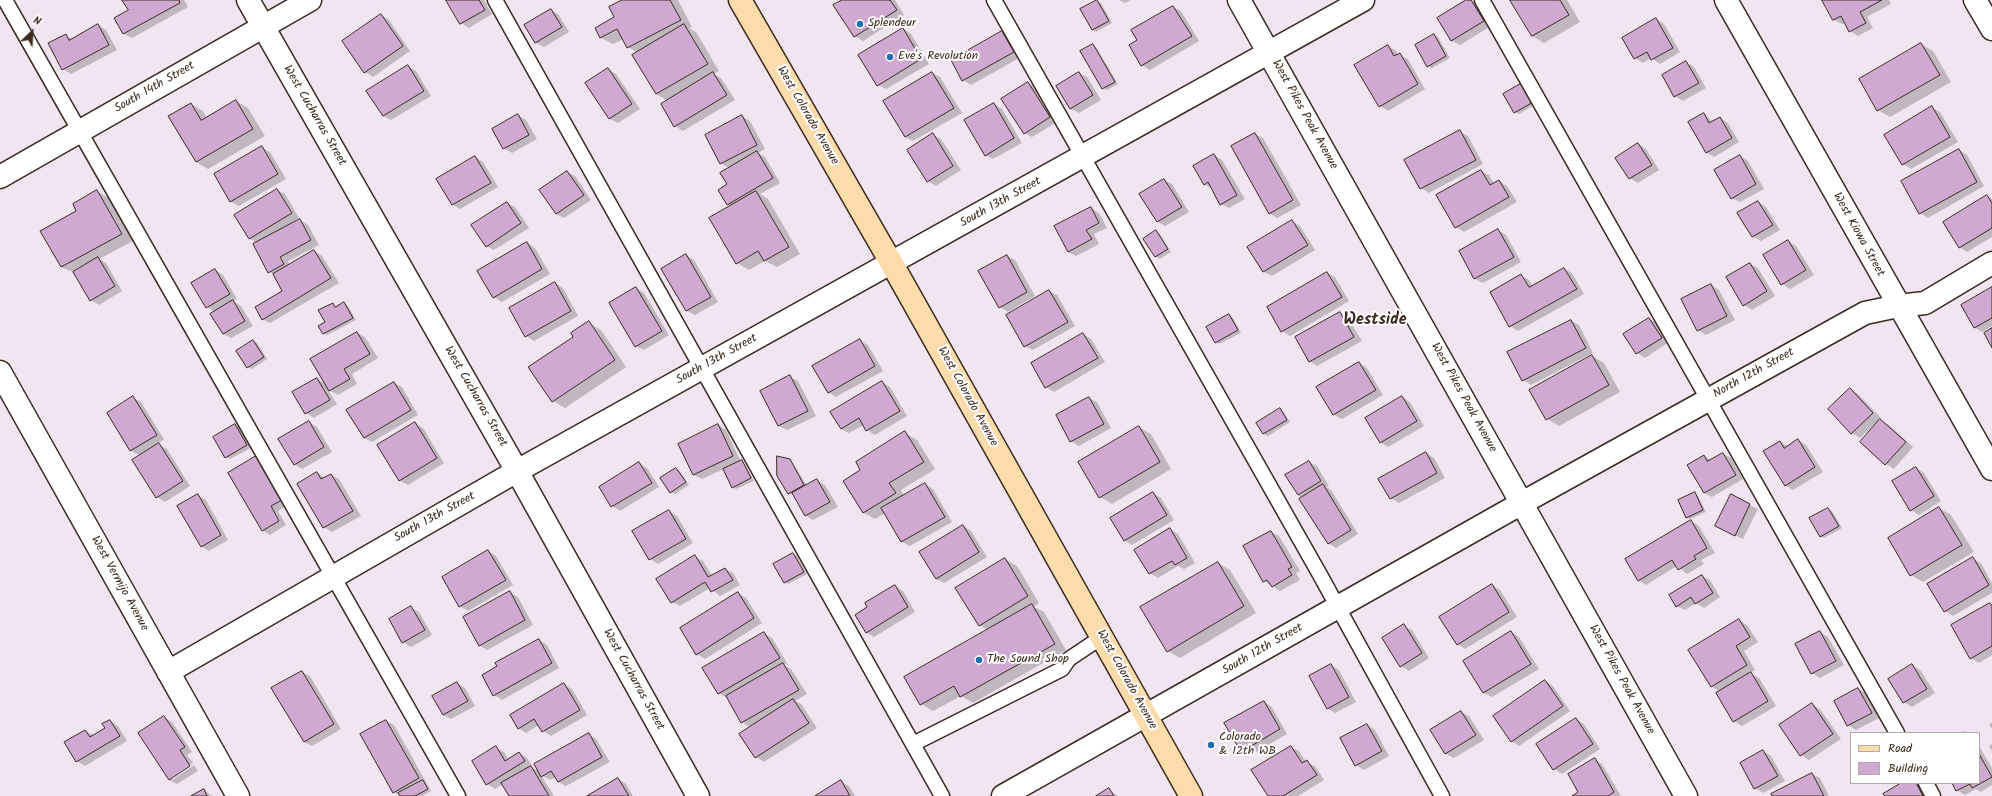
<!DOCTYPE html>
<style>
body{margin:0}
#map{position:relative;width:1992px;height:796px;overflow:hidden;background:#f1e5f2;font-family:Kalam,sans-serif}
canvas{display:block}
.legend{position:absolute;left:1850px;top:732px;width:130px;height:52px;box-sizing:border-box;background:#fff;border:1px solid #b1aaa5;margin:0;padding:5px 7px;list-style:none;font-size:12px;color:#3b2a1e}
.legend li{display:flex;align-items:center;gap:8px;height:20px}
.legend b{width:20px;border:1px solid #b1aaa5}
.north{position:absolute;left:12px;top:12px;width:40px;height:40px;-webkit-text-stroke:3px #fff;paint-order:stroke;rotate:25deg;font-size:11px;font-weight:700;line-height:16px;text-align:center;color:#3b2a1e}
.north::after{content:'';display:block;margin:auto;width:14px;height:18px;background:#3b2a1e;clip-path:polygon(50% 0,100% 100%,50% 72%,0 100%)}
</style>
<div id="map">
<canvas width="1992" height="796"></canvas>
<ul class="legend">
<li><b style="height:5px;background:#fddcac"></b>Road</li>
<li><b style="height:11px;background:#cfa9d2"></b>Building</li>
</ul>
<div class="north">N</div>
</div>
<script>
const ctx = document.querySelector('canvas').getContext('2d');
ctx.lineJoin = 'round';
function paint(path, color) {
  ctx.fillStyle = color;
  ctx.fill(path, 'evenodd');
}
function trace(path, color, width, dash) {
  ctx.strokeStyle = color;
  ctx.lineWidth = width;
  ctx.lineCap = dash ? 'butt' : 'round';
  ctx.setLineDash(dash || []);
  ctx.stroke(path);
}
function write(font, color, halo, rows, align = 'center') {
  ctx.font = font + ' Kalam,sans-serif';
  ctx.lineWidth = 4;
  ctx.setLineDash([]);
  ctx.textBaseline = 'middle';
  ctx.strokeStyle = halo;
  ctx.fillStyle = color;
  for (const [text, x, y, turn = 0] of rows) {
    ctx.save();
    ctx.translate(x, y);
    ctx.rotate((+turn || 0) * Math.PI / 180);
    ctx.textAlign = isNaN(turn) ? turn : align;
    if (halo) ctx.strokeText(text, 0, 0);
    ctx.fillText(text, 0, 0);
    ctx.restore();
  }
}
const shadow = new Path2D(`
 M123,0H184L188,7L132,38L124,34L129,11Z
 M448,0H484L492,14L469,28L461,23Z
 M624,0H678L692,27L689,28L696,32L719,71L714,74L721,78L735,100L683,131L675,126L668,101L656,94L638,53L628,47L624,39L613,44L601,38L596,28L615,18Z
 M843,0H895L904,15L863,41L855,36Z
 M1119,0H1131L1125,3Z
 M1468,0L1478,4L1491,26L1460,45L1452,41L1438,18Z
 M1511,0H1567L1580,22L1544,43L1532,36Z
 M1823,0H1889L1891,4L1867,17L1873,28L1858,36L1850,31L1846,23L1842,24L1834,20Z
 M1097,1L1101,3L1112,23L1096,32L1093,30L1081,10Z
 M1173,7L1181,11L1199,41L1150,70L1142,65L1139,40Z
 M551,10L559,15L569,32L544,47L536,43L525,25Z
 M381,15L389,20L410,51L373,77L365,72Z
 M1656,19L1664,24L1680,52L1660,64L1651,58L1643,63L1635,58Z
 M98,25L106,30L117,50L71,74L63,69L66,36L72,39Z
 M903,29L911,34L929,64L886,89L878,85Z
 M1002,32L1010,37L1021,57L971,85L963,80L952,60Z
 M1434,35L1438,37L1450,58L1432,68L1428,66Z
 M1921,44L1933,51L1951,82L1890,117L1878,110Z
 M1093,45L1096,47L1118,84L1107,90L1103,88Z
 M1388,46L1396,51L1398,55L1408,59L1425,89L1388,111L1380,106Z
 M1686,62L1694,67L1706,88L1683,101L1675,96Z
 M408,66L416,71L431,96L391,120L383,116Z
 M608,69L616,74L640,109L618,123L610,119L586,83Z
 M932,73L940,77L962,113L913,141L905,137Z
 M1079,73L1087,77L1101,100L1079,113L1071,109L1057,86Z
 M1028,83L1036,88L1057,122L1032,137L1024,133Z
 M1504,94L1538,103L1519,114L1515,112Z
 M236,101L248,108L265,136L208,169L196,162L191,104L203,111L207,118Z
 M994,104L1002,109L1022,143L993,159L985,155Z
 M1932,108L1940,112L1958,142L1911,169L1903,164Z
 M1704,114L1713,122L1720,118L1728,123L1739,142L1714,157L1706,152Z
 M518,115L526,120L537,139L512,153L504,148Z
 M742,116L750,121L765,149L758,153L765,157L780,183L760,194L768,199L800,254L777,267L765,261L749,270L737,263L732,207L727,204L729,168L720,163Z
 M1460,132L1468,136L1483,164L1429,193L1421,188Z
 M1255,134L1263,138L1301,205L1277,218L1269,213Z
 M933,135L941,139L961,170L936,186L928,181Z
 M1638,144L1646,149L1659,170L1638,183L1630,178Z
 M262,148L270,152L286,179L239,206L231,202L215,175Z
 M1959,150L1967,155L1984,186L1928,218L1920,213Z
 M1214,155L1222,160L1245,199L1229,208L1221,204L1212,189L1204,184Z
 M1740,156L1748,161L1764,189L1740,202L1732,198Z
 M475,157L483,162L498,187L460,209L452,204Z
 M1481,171L1489,175L1494,184L1499,181L1507,186L1517,202L1464,232L1456,227Z
 M567,172L575,176L591,200L564,218L556,214Z
 M1164,180L1172,184L1189,212L1165,226L1158,222L1140,194Z
 M277,190L285,194L299,218L290,224L291,225L300,220L308,225L319,245L288,261L290,265L314,251L322,256L339,283L270,323L262,319L284,291L274,274L269,272L257,243L250,239L236,215Z
 M97,191L109,198L133,241L99,259L106,263L122,291L99,305L91,300L75,273L61,267L78,211Z
 M1987,196L1992,199V237L1967,252L1959,247Z
 M1758,202L1766,207L1780,230L1761,241L1753,237L1739,214Z
 M507,203L515,207L529,228L494,250L486,246Z
 M1091,208L1099,213L1107,228L1094,234L1099,244L1076,256L1068,252Z
 M1292,221L1300,226L1315,250L1272,276L1264,272Z
 M1498,230L1506,235L1521,262L1483,283L1475,279L1460,251Z
 M1156,232L1160,234L1171,252L1160,259L1156,257L1145,239Z
 M1788,241L1796,246L1814,275L1790,289L1782,284Z
 M527,243L535,248L550,274L502,302L494,297Z
 M686,255L694,260L718,302L695,315L687,311Z
 M1007,256L1015,260L1035,296L1008,312L1000,307Z
 M1750,264L1758,268L1775,296L1752,310L1744,305Z
 M1564,269L1572,273L1584,294L1518,331L1510,326L1521,276L1529,280L1533,286Z
 M215,270L223,275L237,299L233,301L241,306L253,326L231,338L223,334L215,312L207,307Z
 M1327,273L1335,277L1349,301L1290,336L1282,331Z
 M555,283L563,288L578,316L534,341L526,336Z
 M1711,285L1719,290L1735,320L1706,335L1698,330Z
 M636,288L644,293L669,335L644,350L636,346Z
 M1992,289V326L1982,332L1974,327Z
 M1049,291L1057,295L1075,326L1033,350L1025,346Z
 M344,303L348,306L356,320L327,335L323,333L332,304L337,308Z
 M1340,313L1348,318L1362,341L1317,366L1309,361Z
 M1229,315L1233,318L1241,333L1219,344L1215,342Z
 M1649,319L1657,323L1669,342L1645,358L1637,353Z
 M1571,321L1579,325L1593,353L1531,385L1523,380Z
 M589,323L601,330L626,367L565,408L553,401L574,337Z
 M357,333L365,337L378,358L352,374L357,384L338,395L328,390L337,404L314,418L306,413L317,379L326,384Z
 M1083,334L1091,339L1105,362L1054,392L1046,387Z
 M254,341L257,343L267,359L252,369L248,367L238,351Z
 M860,341L868,345L883,371L836,397L828,392Z
 M1592,356L1604,363L1620,392L1559,426L1547,419L1530,390Z
 M1359,363L1367,368L1383,395L1342,419L1334,415L1318,388Z
 M790,377L798,381L816,416L787,430L779,426L761,392Z
 M882,382L890,387L907,416L875,435L867,430L864,425L849,433L841,429Z
 M394,383L402,387L418,415L372,442L364,438Z
 M1850,389L1858,394L1881,418L1879,419L1889,425L1913,447L1894,469L1886,464L1861,442L1880,421L1879,420L1860,438L1852,433L1829,409Z
 M1402,397L1410,402L1424,426L1388,447L1380,442Z
 M133,398L141,402L164,439L157,444L167,449L190,486L165,502L157,497L141,456L131,451L108,413Z
 M1089,398L1097,402L1111,428L1079,446L1071,441Z
 M1280,409L1283,411L1290,422L1268,436L1264,434L1257,423Z
 M309,422L317,427L332,452L302,469L294,464Z
 M416,424L423,428L444,463L408,485L400,481Z
 M235,425L239,427L251,448L230,459L226,457Z
 M718,425L726,430L741,462L745,464L754,481L736,489L733,487L724,469L702,479L694,475Z
 M1139,427L1151,434L1171,469L1112,504L1100,497Z
 M905,433L917,440L935,469L901,490L904,496L925,484L933,489L952,522L910,546L902,542L885,513L875,519L864,513L862,470Z
 M1798,440L1806,445L1823,472L1793,490L1785,485L1780,442L1788,446Z
 M1426,453L1434,458L1445,478L1399,503L1391,498Z
 M1723,454L1731,458L1743,479L1712,497L1704,493V456L1711,460Z
 M256,457L264,462L289,504L278,511L286,525L270,535L262,530Z
 M789,460L793,463L807,486L817,480L825,485L838,507L813,520L805,515L794,495L789,494L778,475Z
 M1309,462L1317,466L1329,486L1326,487L1331,490L1358,534L1336,548L1328,543L1303,498L1298,495Z
 M640,464L647,468L659,487L620,511L612,506Z
 M1916,468L1924,473L1941,501L1919,515L1911,510Z
 M676,469L680,471L689,485L675,494L671,492Z
 M317,473L325,478L331,475L339,479L361,516L332,532L324,527Z
 M1153,493L1161,498L1174,520L1132,545L1124,540Z
 M1695,493L1698,496L1706,512L1690,519L1686,517Z
 M198,496L206,500L228,540L209,551L201,546Z
 M1731,496L1758,509L1743,539L1724,530Z
 M1939,508L1951,515L1974,552L1923,582L1911,575Z
 M1828,509L1832,511L1842,528L1824,538L1820,536Z
 M669,511L677,516L693,543L658,564L650,559Z
 M1691,521L1699,526L1715,553L1701,560L1704,564L1687,574L1677,566L1646,585L1638,580Z
 M963,526L971,531L987,557L944,583L936,579Z
 M1170,529L1178,534L1195,563L1184,569L1178,566L1158,578L1150,573Z
 M1271,532L1279,536L1300,571L1296,573L1300,580L1280,591L1264,581Z
 M488,551L496,556L513,585L468,611L460,606Z
 M793,554L797,556L807,574L788,584L785,582Z
 M695,557L703,561L712,576L725,569L733,573L740,585L720,596L710,588L680,606L672,602Z
 M1005,559L1017,566L1039,603L1034,607L1044,612L1066,650L973,703L961,696L933,711L921,704L988,630L979,625Z
 M1973,559L1981,563L1992,583V593L1953,616L1945,611Z
 M1218,563L1230,570L1256,613L1180,658L1168,651Z
 M1702,576L1710,580L1720,597L1704,608L1696,603L1685,610L1677,606Z
 M1492,585L1500,590L1517,617L1465,649L1457,644Z
 M895,586L903,591L915,612L874,637L866,632Z
 M510,593L518,597L533,625L487,650L479,645Z
 M738,593L746,598L762,623L705,659L697,654Z
 M1990,604L1992,605V655L1979,663L1971,658Z
 M411,608L419,612L432,635L411,647L403,642Z
 M1739,620L1747,625L1758,642L1744,651L1755,670L1750,673L1759,678L1776,706L1742,726L1734,721L1720,692L1711,686Z
 M1404,626L1412,630L1429,658L1409,671L1401,666Z
 M1511,632L1519,637L1539,669L1492,697L1484,693L1464,661Z
 M1820,632L1828,637L1844,665L1820,678L1812,673Z
 M764,633L772,638L787,663L784,665L791,669L807,694L795,701L801,704L817,728L764,762L756,757L751,728L742,722L727,698L719,693Z
 M539,640L547,645L559,668L502,700L494,695Z
 M1331,665L1339,670L1356,702L1335,713L1327,708Z
 M1912,665L1920,670L1935,693L1912,707L1904,702Z
 M302,672L310,676L341,729L312,746L304,742Z
 M1545,681L1553,686L1570,711L1519,746L1511,741Z
 M457,683L465,688L475,706L451,719L443,715Z
 M564,685L572,689L587,715L551,736L543,731L539,725L526,733L518,728Z
 M1858,689L1866,693L1879,718L1856,730L1848,725Z
 M1264,702L1272,707L1287,734L1249,756L1241,751Z
 M1812,704L1820,709L1841,739L1809,760L1801,755Z
 M1461,712L1469,716L1484,740L1454,758L1446,754Z
 M164,717L172,722L192,752L187,755L193,763L172,777V780L194,765L198,771L177,784L169,780Z
 M1576,719L1584,724L1600,749L1562,774L1554,769Z
 M110,721L118,726L127,741L85,766L77,761L85,731L93,735L106,729Z
 M386,721L394,725L431,791L422,796H400L394,792Z
 M1992,723V729L1989,724Z
 M1367,725L1375,730L1389,756L1364,770L1356,765Z
 M1965,731L1969,733H1961Z
 M588,734L596,739L610,762L566,786L558,782L556,777L550,780L541,775L554,796H511L503,784L495,789L487,784L473,762L496,748L504,752L509,760L519,753L527,758L532,766L531,767L540,772Z
 M1992,744V751L1989,746Z
 M1979,746L1992,768V785L1981,792L1976,789L1965,795L1957,790L1953,783H1979Z
 M1291,747L1299,751L1306,762L1315,766L1324,780L1298,796H1269Z
 M1763,751L1771,756L1785,781L1763,793L1755,788Z
 M1595,760L1602,764L1621,796H1574L1580,792Z
 M1812,774L1820,778L1829,796H1773Z
 M618,779L626,784L633,796H589Z
 M841,782L849,786L855,796H817Z
 M1903,783H1920L1928,796H1886Z
 M204,790L212,796H193Z
 M1109,790L1118,796H1098Z`);
const building = new Path2D(`
 M122,0H179L180,3L123,34L114,18L128,10Z
 M446,0H479L485,10L460,24Z
 M622,0H670L681,20L627,48L617,29L600,38L595,28L614,17L609,7Z
 M842,0H890L897,10L854,37L833,5Z
 M1097,0L1109,21L1092,30L1080,9Z
 M1466,0H1471L1484,21L1451,41L1437,18Z
 M1510,0H1560L1569,15L1532,36Z
 M1822,0H1882L1860,12L1866,23L1849,32L1841,16L1833,20Z
 M1173,6L1192,36L1141,66L1129,45L1137,40L1131,30Z
 M551,9L562,27L535,43L524,25Z
 M381,14L403,46L364,73L342,41Z
 M1656,18L1673,48L1651,60L1647,52L1634,59L1622,38Z
 M98,24L109,45L62,70L48,43L66,34L69,40Z
 M684,24L708,64L656,94L632,55Z
 M903,28L921,59L877,86L858,55Z
 M1002,31L1014,52L962,81L951,60Z
 M1434,34L1446,56L1427,67L1415,45Z
 M1921,43L1940,75L1877,111L1859,79Z
 M1093,44L1115,82L1102,89L1080,51Z
 M1388,45L1394,56L1400,53L1418,84L1379,107L1354,65Z
 M1686,61L1699,83L1674,97L1662,75Z
 M408,65L424,91L383,116L366,91Z
 M608,68L632,104L609,119L585,83Z
 M713,72L727,95L674,127L661,104Z
 M932,72L954,108L905,137L883,101Z
 M1079,72L1093,95L1070,109L1056,86Z
 M1028,82L1050,117L1024,134L1001,99Z
 M1524,82L1535,101L1514,113L1503,94Z
 M236,100L253,129L196,162L168,116L191,103L201,120Z
 M994,103L1014,138L985,156L964,120Z
 M1932,106L1950,137L1902,165L1884,135Z
 M1704,113L1709,123L1720,117L1732,138L1706,153L1688,122Z
 M518,114L529,135L503,149L492,129Z
 M742,115L757,145L720,164L705,135Z
 M1460,130L1476,160L1420,189L1404,160Z
 M933,133L953,166L927,182L907,150Z
 M1255,133L1293,200L1269,214L1231,146Z
 M1638,143L1652,165L1629,179L1615,158Z
 M262,146L278,174L230,202L214,174Z
 M1959,149L1977,182L1919,214L1901,181Z
 M757,151L773,178L727,205L718,190L727,184L720,173Z
 M1214,154L1237,195L1220,205L1208,182L1204,185L1193,166Z
 M1740,155L1756,184L1731,199L1714,170Z
 M475,156L491,183L452,205L436,179Z
 M1481,170L1490,185L1499,180L1509,197L1455,228L1436,195Z
 M567,171L584,195L556,214L539,190Z
 M1164,179L1182,207L1157,222L1139,194Z
 M277,189L292,213L249,239L234,215Z
 M97,190L122,234L61,267L40,231L76,211L73,204Z
 M756,191L789,247L764,261L758,251L736,264L709,218Z
 M1987,195L1992,203V228L1959,248L1943,222Z
 M1758,201L1773,225L1752,237L1737,213Z
 M507,202L521,223L486,247L471,225Z
 M1091,207L1099,223L1086,230L1092,239L1068,252L1054,226Z
 M300,219L311,240L280,257L284,264L268,273L253,244Z
 M1292,220L1308,245L1263,272L1247,247Z
 M1498,229L1514,257L1474,279L1459,251Z
 M1156,230L1168,249L1155,257L1143,239Z
 M1788,240L1806,270L1781,285L1763,255Z
 M527,242L542,269L493,298L477,271Z
 M314,250L331,278L262,320L255,307L282,291L273,274Z
 M686,254L711,297L686,311L661,269Z
 M1007,255L1027,292L999,308L978,271Z
 M98,257L115,286L90,301L73,272Z
 M1750,263L1767,291L1743,306L1726,277Z
 M1564,268L1577,289L1509,327L1490,292L1521,274L1529,287Z
 M215,269L230,294L206,308L191,283Z
 M1327,272L1342,297L1281,332L1267,307Z
 M555,282L571,311L525,337L509,308Z
 M1711,284L1727,316L1697,331L1681,299Z
 M636,287L662,331L635,347L609,303Z
 M1992,287V318L1974,328L1961,305Z
 M1049,290L1068,322L1024,347L1006,315Z
 M233,300L245,321L223,334L210,314Z
 M344,302L353,318L323,334L318,326L325,322L318,310L333,303L335,307Z
 M1340,312L1354,337L1309,362L1295,337Z
 M1229,314L1238,330L1215,343L1206,327Z
 M1649,318L1662,338L1636,354L1623,334Z
 M1571,320L1586,348L1522,381L1507,352Z
 M589,321L615,360L552,402L528,367L573,337L571,333Z
 M1992,328V348L1984,333Z
 M357,332L370,354L344,369L350,379L329,391L310,359Z
 M1083,333L1098,358L1045,388L1031,363Z
 M860,339L875,366L828,393L812,366Z
 M253,340L264,357L247,368L236,351Z
 M1592,355L1609,385L1546,420L1529,390Z
 M1359,362L1376,390L1333,415L1316,387Z
 M790,375L808,411L778,426L760,391Z
 M317,378L330,400L305,414L292,392Z
 M882,381L900,411L866,431L859,418L841,429L830,412Z
 M394,382L411,410L364,438L346,410Z
 M1850,388L1873,413L1851,434L1828,409Z
 M133,396L157,435L130,451L107,413Z
 M1402,396L1417,421L1380,443L1365,418Z
 M1089,397L1104,424L1070,442L1056,415Z
 M1280,408L1287,420L1263,434L1256,423Z
 M1880,419L1906,442L1885,465L1860,442Z
 M309,421L324,447L294,465L278,439Z
 M415,422L437,458L399,481L377,445Z
 M235,424L247,445L225,458L213,437Z
 M718,424L733,456L693,475L678,444Z
 M1139,426L1160,462L1099,498L1078,462Z
 M905,431L924,462L889,483L896,493L863,513L843,481L860,470L856,462Z
 M1798,439L1815,467L1785,486L1763,451L1780,441L1784,448Z
 M159,443L183,481L156,498L132,460Z
 M1426,452L1437,473L1390,499L1378,479Z
 M1723,453L1736,475L1704,493L1687,465L1704,455L1707,461Z
 M256,456L282,500L271,506L279,521L262,531L228,473Z
 M777,456L790,459L804,485L788,494L777,476Z
 M742,460L751,478L732,488L723,469Z
 M1309,461L1321,481L1298,495L1285,475Z
 M639,462L652,483L611,507L599,487Z
 M1916,467L1934,496L1910,511L1892,481Z
 M676,468L686,482L670,493L660,478Z
 M317,472L321,479L331,474L353,511L323,528L297,484Z
 M817,479L830,502L805,516L792,493Z
 M925,483L945,517L901,542L881,508Z
 M1323,484L1351,530L1328,544L1299,499Z
 M1153,492L1167,515L1124,541L1110,518Z
 M1695,492L1703,510L1686,518L1678,500Z
 M198,494L221,535L201,547L177,506Z
 M1731,494L1750,504L1735,536L1715,526Z
 M1939,507L1962,545L1910,576L1888,538Z
 M1828,508L1839,526L1820,537L1809,518Z
 M669,510L686,539L649,560L632,531Z
 M1691,520L1707,548L1694,556L1696,559L1678,570L1672,560L1638,581L1625,559Z
 M963,525L979,552L936,579L919,552Z
 M1170,528L1187,558L1175,565L1172,561L1149,574L1134,550Z
 M1271,531L1292,567L1288,569L1292,575L1272,587L1267,580L1263,582L1243,546Z
 M488,550L506,580L459,607L442,577Z
 M793,553L804,572L784,583L773,564Z
 M695,555L708,577L725,568L733,580L711,592L705,582L671,603L656,579Z
 M1973,557L1989,585L1944,612L1927,584Z
 M1005,558L1028,596L979,626L955,588Z
 M1218,562L1244,606L1167,652L1140,607Z
 M1702,575L1713,593L1695,604L1691,597L1676,607L1669,595Z
 M1492,584L1509,612L1457,645L1439,617Z
 M895,585L908,607L866,633L855,615L867,607L865,603Z
 M510,591L525,620L479,646L463,617Z
 M738,592L754,618L696,655L680,628Z
 M1990,603L1992,606V646L1970,659L1951,625Z
 M1032,604L1055,644L960,697L954,686L920,705L904,677Z
 M411,606L425,630L402,643L389,619Z
 M1739,619L1750,637L1736,646L1747,665L1711,687L1688,650Z
 M1404,624L1422,653L1400,667L1382,638Z
 M1511,631L1531,664L1483,693L1463,661Z
 M1820,631L1836,661L1811,674L1795,644Z
 M764,632L780,658L718,694L702,668Z
 M539,639L552,663L493,696L482,675L497,666L495,663Z
 M783,663L799,690L741,723L726,696Z
 M1331,664L1349,697L1327,709L1309,676Z
 M1912,664L1927,689L1903,703L1888,679Z
 M302,671L334,724L304,742L271,688Z
 M1751,672L1768,701L1733,722L1716,693Z
 M1545,680L1563,706L1511,742L1493,716Z
 M457,682L468,701L443,715L432,696Z
 M564,683L580,710L542,732L534,719L518,729L510,715Z
 M1858,688L1872,713L1847,726L1834,701Z
 M793,699L809,723L755,758L739,734Z
 M1264,701L1280,729L1241,752L1224,723Z
 M1812,703L1833,734L1800,756L1779,725Z
 M1461,711L1476,735L1445,754L1430,730Z
 M164,716L185,747L180,750L190,766L169,780L138,733Z
 M1576,718L1593,744L1553,770L1536,744Z
 M110,720L120,736L76,762L64,742L85,730L90,737L105,728L102,724Z
 M386,720L419,778L393,793L360,734Z
 M1367,724L1382,751L1355,766L1340,738Z
 M589,733L602,757L558,782L551,771L541,777L534,764Z
 M496,746L505,761L519,752L525,761L486,785L472,761Z
 M1291,746L1302,763L1307,760L1317,775L1283,796H1268L1251,770Z
 M1763,750L1778,776L1754,789L1740,763Z
 M1979,754L1992,777L1972,788L1970,784L1956,791L1952,783H1979Z
 M1595,758L1614,792L1608,796H1572L1578,792L1568,774Z
 M531,766L549,796H509L501,783Z
 M1812,773L1824,796H1772L1771,794Z
 M618,778L629,796H587Z
 M423,780L428,789L415,796H400L398,793Z
 M841,780L850,796H815Z
 M1901,783H1916L1923,796H1885L1883,794Z
 M1109,788L1114,796H1096Z
 M204,789L207,796H191Z`);
const lane = new Path2D(`
 M5,0L458,796
 M495,0L942,796
 M994,0L1319,573L1442,796
 M1482,0L1897,733
 M913,744L1062,669L1069,659L1102,637
 M1926,783L1933,796`);
const street = new Path2D(`
 M248,0L517,471L698,796
 M1239,0L1686,796
 M1726,0L1992,469
 M1975,0L1992,29
 M0,372L238,796
 M168,672L517,471L1363,0
 M1003,796L1522,503L1865,313L1898,306L1925,303L1992,263`);
const secondary = new Path2D(`
 M0,177L310,0`);
const primary = new Path2D(`
 M740,0L892,264L1191,796`);
const markers = [
 [860,24,4,"#1f6fb2"],
 [890,57,4,"#1f6fb2"],
 [979,660,4,"#1f6fb2"],
 [1211,745,4,"#1f6fb2"]
];
const poiNames = [
 ["Splendeur",868,24],
 ["Eve's Revolution",898,57],
 ["The Sound Shop",987,660],
 ["Colorado",1219,738],
 ["& 12th WB",1219,752]
];
const streetNames = [
 ["South 14th Street",155,88,-30],
 ["West Pikes Peak Avenue",1304,115,61],
 ["West Cucharras Street",314,116,60],
 ["West Colorado Avenue",807,116,60],
 ["South 13th Street",1001,203,-29],
 ["West Kiowa Street",1858,235,61],
 ["South 13th Street",717,360,-29],
 ["North 12th Street",1754,374,-29],
 ["West Cucharras Street",475,397,60],
 ["West Colorado Avenue",967,397,61],
 ["West Pikes Peak Avenue",1463,398,61],
 ["South 13th Street",435,518,-29],
 ["West Vermijo Avenue",119,584,61],
 ["South 12th Street",1263,650,-30],
 ["West Cucharras Street",633,680,61],
 ["West Colorado Avenue",1126,680,61],
 ["West Pikes Peak Avenue",1621,680,61]
];
const districtNames = [
 ["Westside",1375,321]
];
paint(shadow, '#0003');
paint(building, '#cfa9d2');
trace(building, '#3b2a1e', 1);
trace(lane, '#3b2a1e', 17);
trace(street, '#3b2a1e', 25);
trace(secondary, '#3b2a1e', 25);
trace(primary, '#3b2a1e', 25);
trace(lane, '#fff', 14);
trace(street, '#fff', 22);
trace(secondary, '#fff', 22);
trace(primary, '#fddcac', 22);
for (const [x, y, r, color] of markers) {
  const dot = new Path2D();
  dot.arc(x, y, r, 0, 2 * Math.PI);
  ctx.fillStyle = color;
  ctx.fill(dot);
  trace(dot, '#fff', 1.5);
}
write('12px', '#3b2a1e', '#fff', poiNames, 'left');
write('12px', '#3b2a1e', '#fff', streetNames);
write('bold 16px', '#3b2a1e', '#fff', districtNames);
</script>
